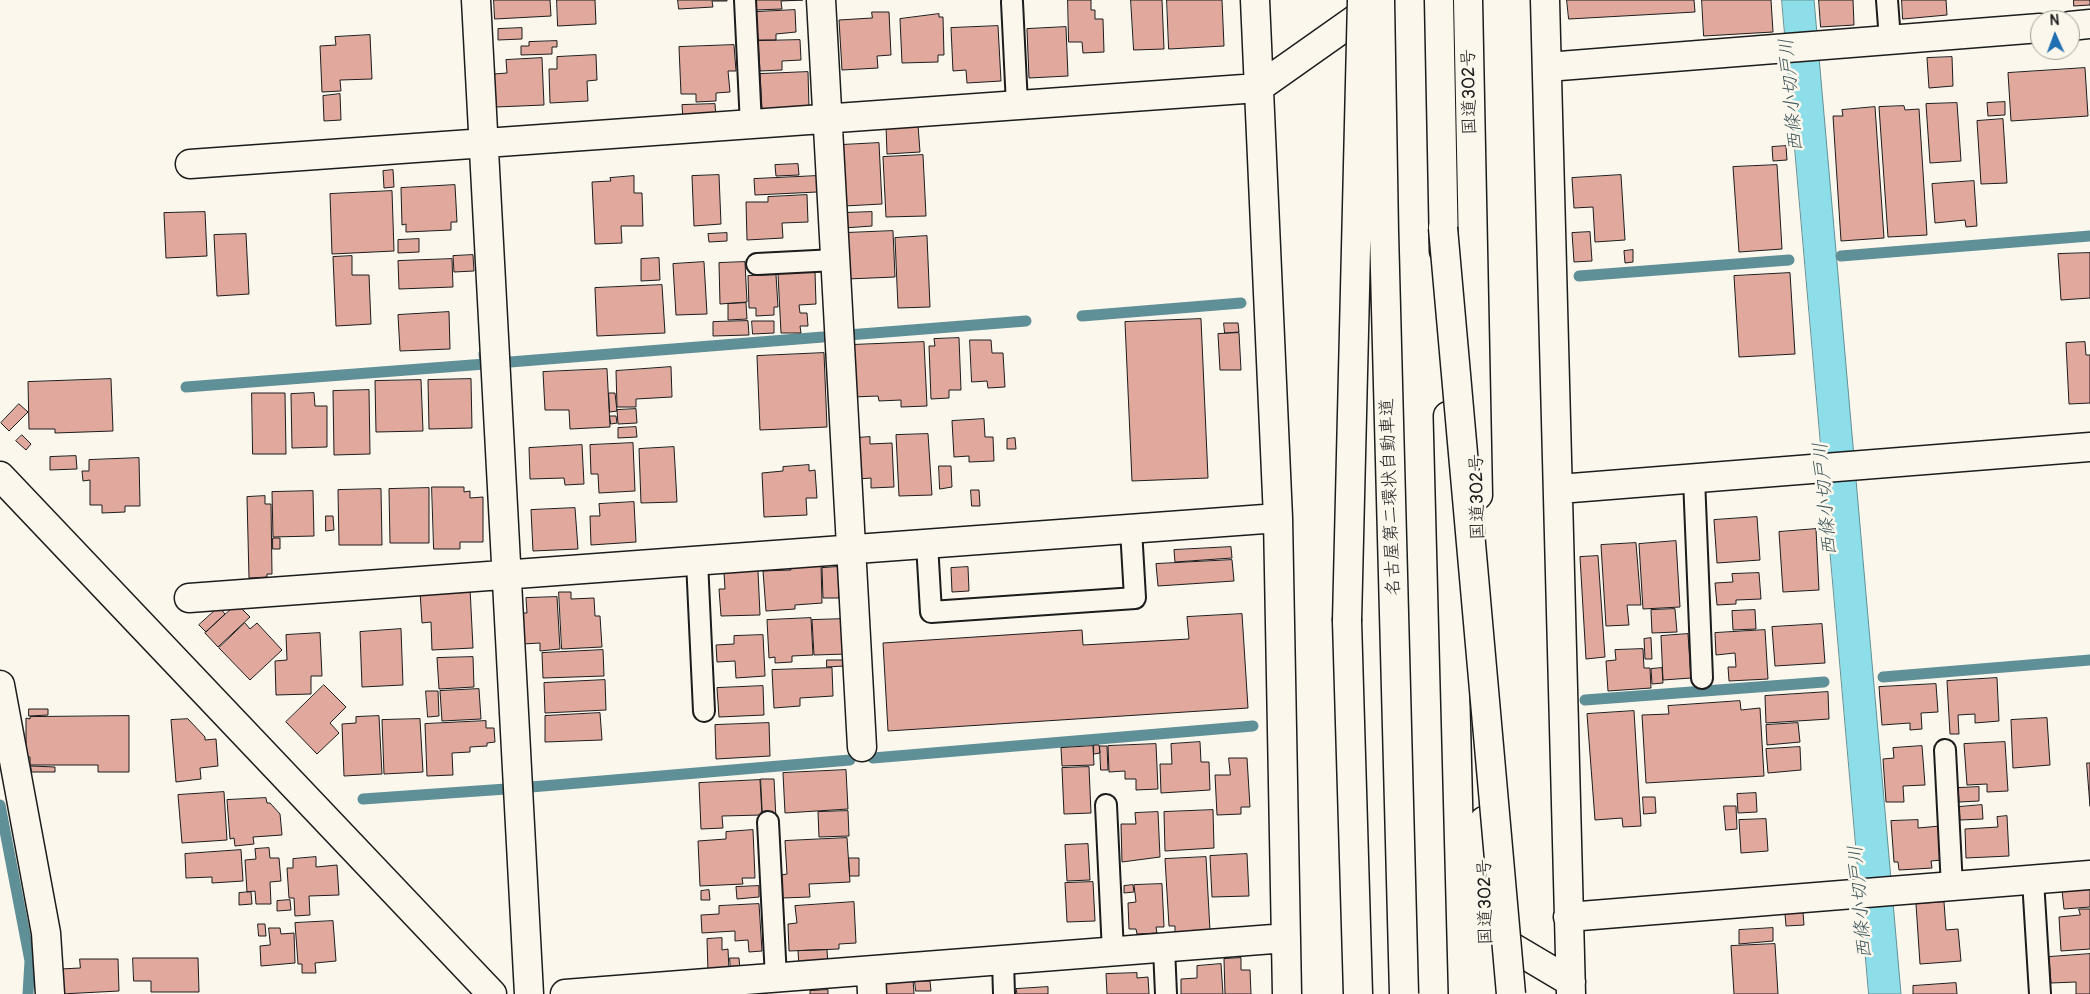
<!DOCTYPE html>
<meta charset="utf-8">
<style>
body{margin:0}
#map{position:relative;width:2090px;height:994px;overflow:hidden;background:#fbf7ec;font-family:Pangolin,sans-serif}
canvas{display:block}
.north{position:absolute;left:2030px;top:10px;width:50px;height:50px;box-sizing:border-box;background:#fbf7ec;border:1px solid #a29f99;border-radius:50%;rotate:358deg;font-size:14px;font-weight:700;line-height:20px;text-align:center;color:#1c1c1c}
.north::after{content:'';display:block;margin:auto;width:18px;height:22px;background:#1f6fb2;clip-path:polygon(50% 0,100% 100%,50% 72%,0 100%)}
</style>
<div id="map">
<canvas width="2090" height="994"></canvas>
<div class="north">N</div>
</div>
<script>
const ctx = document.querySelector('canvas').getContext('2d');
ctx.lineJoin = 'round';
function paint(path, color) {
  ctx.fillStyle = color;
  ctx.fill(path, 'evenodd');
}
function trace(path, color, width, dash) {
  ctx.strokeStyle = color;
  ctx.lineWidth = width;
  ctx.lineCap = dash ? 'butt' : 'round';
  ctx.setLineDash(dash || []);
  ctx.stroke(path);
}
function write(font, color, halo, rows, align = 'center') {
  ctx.font = font + ' Pangolin,"Klee One",sans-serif';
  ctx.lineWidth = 5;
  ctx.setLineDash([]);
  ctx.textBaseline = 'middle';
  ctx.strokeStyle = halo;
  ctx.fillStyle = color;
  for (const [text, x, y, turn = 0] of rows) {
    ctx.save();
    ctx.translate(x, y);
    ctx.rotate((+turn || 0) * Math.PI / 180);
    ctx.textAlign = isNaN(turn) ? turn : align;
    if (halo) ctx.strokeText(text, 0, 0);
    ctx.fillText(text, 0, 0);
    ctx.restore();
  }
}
const water = new Path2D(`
 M1782,0H1814L1901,994H1869Z`);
const stream = new Path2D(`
 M1841,256L2090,236
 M1579,276L1789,260
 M1082,316L1241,303
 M848,335L1026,321
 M510,362L823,337
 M186,387L485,364L484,354
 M1883,677L2090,660
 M1585,700L1824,682
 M873,758L1253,726
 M531,787L850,760
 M363,799L506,789
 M0,805L30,961L28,994`);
const building = new Path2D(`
 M494,0H550L551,16L495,19Z
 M557,0H595L596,24L558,26Z
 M678,0H727V1H712L713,7L679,9Z
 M756,0H803L781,1L782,9L756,10Z
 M1068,0H1091V10H1095V19H1103L1104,52L1083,53L1082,42H1069Z
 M1131,0H1162L1164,49L1134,50Z
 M1167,0H1222L1224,46L1169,49Z
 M1567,0H1694L1695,12L1569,19Z
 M1702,0H1771L1773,32L1704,36Z
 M1819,0H1853L1854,25L1821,27Z
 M1902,0H1946L1947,15L1903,19Z
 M2074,0H2090V5L2074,6Z
 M795,10L796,32L776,34V40H758L756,12Z
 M872,12H889L891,55L877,56L878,68L842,70L839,20L872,18Z
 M939,14V17H943L944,55H938V62L902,63L900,19Z
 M998,26L1001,81L967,83L966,70L953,71L951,28Z
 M1066,27L1068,76L1029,78L1027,29Z
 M522,28V39L498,40V29Z
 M370,35L372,79L340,80L341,91L322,92L320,46L336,45L335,37Z
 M800,40L801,60L782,61V70L760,71L758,41Z
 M557,41V47H552V54L521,55V46H529V42Z
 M734,45L736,71H728L730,92L716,93V101L696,102V94H681L679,47Z
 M596,55L597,80L587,81L588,101L550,103L549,69H557V57Z
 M1952,57L1953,86L1929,88L1927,58Z
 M542,58L544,105L496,107L494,74L507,73L506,60Z
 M2085,68L2088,116L2011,121L2008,73Z
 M808,72L809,107L762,109L760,74Z
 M340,94L341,120L324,121L323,96Z
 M2005,102V115L1988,116L1987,103Z
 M1957,103L1961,161L1930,163L1926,104Z
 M715,104L716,118L683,119L682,105Z
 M1904,106L1905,110L1919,109L1927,235L1888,237L1879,107Z
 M1875,107L1884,238L1841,241L1833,116H1843L1842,110Z
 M2003,119L2007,183L1981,184L1977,121Z
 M918,125L920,152L887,154L886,126Z
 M879,143L882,204L844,206L841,145Z
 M1786,146L1787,160L1773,161L1772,147Z
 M923,155L926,216L886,217L883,157Z
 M798,164L799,175L776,176L775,165Z
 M1777,165L1782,249L1739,252L1733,167Z
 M393,170L394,187L384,188L383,171Z
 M719,175L721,224L694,226L692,176Z
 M1621,175L1625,240L1595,242L1593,207L1574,208L1572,178Z
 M634,176V193H642L643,226H621L622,243L595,244L592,182L611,181L610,178Z
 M817,176V192L755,195L754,179Z
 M1974,181L1977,226L1966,227L1965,220L1935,223L1932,184Z
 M455,185L457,222H451V230L406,232V224L402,225L401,188Z
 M392,191L394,251L332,254L330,194Z
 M807,195L808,222L782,223L783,238L747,240L746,202H768V197Z
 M205,212L207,256L166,258L164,213Z
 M872,212V226L844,228L843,213Z
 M893,231L895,277L847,279L845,233Z
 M1590,232L1592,261L1574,262L1572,233Z
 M727,233V241L709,242L708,234Z
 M246,234L249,294L217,296L214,235Z
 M927,236L930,307L898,308L895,238Z
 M419,239V252L398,253V240Z
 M1633,250V262L1625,263L1624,251Z
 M2090,253V298L2061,300L2058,254Z
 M473,255L474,271L454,272L453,256Z
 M352,256V275H369L371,324L336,326L333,257Z
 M659,258L660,280L641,281V259Z
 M452,259L453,287L399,289L398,261Z
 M704,262L707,314L676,315L673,264Z
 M745,262L747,302L720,304L719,263Z
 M815,272L816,304L799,305L800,313H807L808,326H800L801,333H781L778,274Z
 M1790,273L1795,354L1739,357L1734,276Z
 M776,275L778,307H774V315L756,316V308H749L748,276Z
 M662,285L665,333L597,336L595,288Z
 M746,303L747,319L728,320V304Z
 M449,312L450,349L400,351L398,315Z
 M1201,319L1208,478L1132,481L1125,322Z
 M748,321L749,335L713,336V322Z
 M752,321H774V333L753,334Z
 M1224,323H1238L1239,332L1225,333Z
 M1239,333L1241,370H1220L1218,334Z
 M959,338L961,390H949V398L931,399L929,346H935L934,339Z
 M970,340H991L992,353H1003L1005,387L988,388L987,381L972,382Z
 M924,342L927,406L901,407V400L879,401L878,396L853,397L851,345Z
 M2085,342L2086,355H2090V403L2069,404L2066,343Z
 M824,353L827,427L760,430L757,356Z
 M671,367L672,397L636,399V407H617L616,371Z
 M607,369L610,427L570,429L569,410H545L543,372Z
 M111,379L113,431L55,433V429H29L28,382Z
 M471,379L472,428L429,429L428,380Z
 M421,380L423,431L376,432L375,381Z
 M369,390L370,454L334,455L333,391Z
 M252,393H285L286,454H253Z
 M314,393L315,406H327V447L292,448L291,394Z
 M609,393H615L617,411L610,412Z
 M19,404L28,412L9,431L1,423Z
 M636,409L637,423L618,424L617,410Z
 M610,416H616L617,423L611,424Z
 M984,419L985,437H993L994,461L969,462V456L954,457L952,421Z
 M636,427L637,437L618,438V428Z
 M928,434L932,495L899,496L896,435Z
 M22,435L31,444L26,450L16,441Z
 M870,437V444L892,443L894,487L871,488V478L858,479L856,438Z
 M1015,438L1016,449H1007V439Z
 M633,443L635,491L599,493L598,474H591L590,445Z
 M582,445L584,484L565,485L564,478L530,479L529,448Z
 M674,447L677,502L641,503L639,449Z
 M76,456L77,469L50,470V457Z
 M139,458L140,506H125V512L102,513V505H90V480L83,481L82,471H89V460Z
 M809,465V471L815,470L817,498H806L807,515L764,517L762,473L783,471V467Z
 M939,466H951L952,487L940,489Z
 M432,487H464V492L470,491V498L483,497V542H460V549H434Z
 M429,488V543H390L389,489Z
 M381,489L382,545H339L338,490Z
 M971,490H979L980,506H972Z
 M313,491L314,536L273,537L272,492Z
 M265,496V504H271L272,574H267V577L249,578L247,497Z
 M634,502L636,542L591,545L590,516H600L599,504Z
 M575,508L578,549L533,551L531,510Z
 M326,516H333L334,530L326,531Z
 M1757,517L1760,560L1717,563L1714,520Z
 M1816,529L1819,590L1783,592L1779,532Z
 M273,538H280V549H273Z
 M1676,541L1680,607L1643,609L1639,544Z
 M1636,543L1641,605H1627L1629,625L1606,626L1601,545Z
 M1231,547L1232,558L1175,562L1174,550Z
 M1598,556L1605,657L1586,659L1580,557Z
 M1232,560L1234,581L1158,586L1156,564Z
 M821,564L822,603L795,605V609L766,611L763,571L791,570L790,565Z
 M838,567L839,598H823L822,568Z
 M968,567L969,591L952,592L951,568Z
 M758,571L760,615L721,616L719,589H725L724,573Z
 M1759,573L1761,599L1736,600V604L1717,605L1715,583L1733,582L1732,574Z
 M470,588L473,648L432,650L431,622L422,623L420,591Z
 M559,592H571V599L594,598L595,616H600L602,647L562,649Z
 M557,597L560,649L540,651V643L523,644L521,613H527L526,598Z
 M237,604L250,617L218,647L205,633Z
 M219,607L225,614L206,632L199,625Z
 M1675,609L1677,632L1652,633L1651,610Z
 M1755,610L1756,629L1733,630L1732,611Z
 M1242,614L1248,708L888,731L883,643L1082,630L1083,645L1189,639L1187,617Z
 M811,618L813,655L792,656V662L775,663V657L769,658L767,620Z
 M845,619L847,654L814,655L812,620Z
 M245,623L250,629L257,623L282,650L250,680L219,648Z
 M1822,624L1825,663L1775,666L1772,627Z
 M401,629L403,685L362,687L360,632Z
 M1765,630L1768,679L1729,681L1728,667H1736L1735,653L1716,655L1715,633Z
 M320,633L322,676H311V694L276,695L275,661L287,660L286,635Z
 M1688,634L1691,678L1663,680L1661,636Z
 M763,635L765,676L736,678L735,661L717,662L716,645L734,644V636Z
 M1651,638L1652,659H1645L1644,639Z
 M1643,649L1644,668H1650L1651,688L1608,691L1606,661L1616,660L1615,650Z
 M603,650L604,676L543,678L542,653Z
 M473,657L474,687L439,689L437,658Z
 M827,660H843L844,666L827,667Z
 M832,668L833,696L800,698V706L774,708L772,670Z
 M1662,668L1663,683L1652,684L1651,669Z
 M1997,678L1999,721L1975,723V714L1958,715L1959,734H1950L1947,681Z
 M605,680L606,710L545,713L544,683Z
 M1936,684L1938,712L1921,713L1922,729L1910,730V723L1882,725L1879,687Z
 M324,685L346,707L330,723L339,733L317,754L286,722Z
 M763,686L764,715L719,717L717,688Z
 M479,689L481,719L442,721L440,691Z
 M426,691H438L439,716L428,717Z
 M1828,692L1829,719L1766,723L1765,696Z
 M1740,701L1741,710L1760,708L1764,776L1646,783L1642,715L1669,714L1668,706Z
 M29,709H48V715L29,716Z
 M1634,711L1641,826L1623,827L1622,818L1595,820L1587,714Z
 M600,713L602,740L545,742V716Z
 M129,716V772H98V765H30V757L26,756V718L30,719V717Z
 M379,716L382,774L344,776L342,724L356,723V717Z
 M2047,718L2050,765L2013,768L2011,720Z
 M188,719L205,737V740L216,739L218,766L200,768L201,779L176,782L171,720Z
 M420,719L423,772L384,774L382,720Z
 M486,721V728H494L495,742L487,743V746L470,747V752L452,753L453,775L427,776L425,724Z
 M769,723L770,756L716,759L715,725Z
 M1798,723L1800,742L1767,745L1766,725Z
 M1200,742L1201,762H1209L1210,790L1161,793L1160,764H1172L1171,744Z
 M2005,742L2008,791L1987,792V784L1967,785L1964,744Z
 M1156,744L1158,789L1136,790V779H1125V771L1109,772L1108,746Z
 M1094,745H1099L1100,753L1094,754Z
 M1093,746L1094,765L1062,766L1061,748Z
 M1100,746H1107L1108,770H1101Z
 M1922,746L1925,785L1903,786L1904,802H1886L1883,759L1894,758L1893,748Z
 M1800,747L1801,770L1768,773L1766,749Z
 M1229,758H1247L1250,807H1241V814L1217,815L1215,775H1230Z
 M2087,763H2090V806Z
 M31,766L55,767V772H32Z
 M1089,767L1091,813L1064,814L1062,768Z
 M846,770L848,809L785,813L783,773Z
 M761,779H774L776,819L763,820Z
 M760,780L762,815L722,816L723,828L701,829L699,783Z
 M1979,787V801L1959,802L1958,788Z
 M224,792L227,840L182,843L178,795Z
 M1756,793L1757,812L1738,813L1737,794Z
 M1643,797H1655L1656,813L1644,814Z
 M266,798L267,803H270L280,814L282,835L253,837L254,844L235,846L234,838L230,839L227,800Z
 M1982,805L1983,819L1960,820L1959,807Z
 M1724,806H1736L1737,829L1726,830Z
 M1213,810L1214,848L1165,851L1164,812Z
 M848,811L849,836L819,837L818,812Z
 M1158,812L1160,857L1122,862L1121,824H1136L1135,813Z
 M2007,816L2009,856L1966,858L1965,829L1998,827L1997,817Z
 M1766,819L1768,851L1741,853L1739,820Z
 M1918,820V828L1940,826L1942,860L1931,861L1932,868L1899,870L1898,862H1894L1891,821Z
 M753,830L755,878H742L743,884L700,886L698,841L726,839V832Z
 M847,838L850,882L809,884L810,897L782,898L781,875L787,874L785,841Z
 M1088,844L1090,880L1067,881L1065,845Z
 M269,848L270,858H279L281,881L270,882L271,904H256L255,891L247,892L245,860L256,859L255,849Z
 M241,850L243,881L212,883V877L186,878L185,854Z
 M1247,854L1249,896L1212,897L1210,856Z
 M316,857V867L337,865L339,895L309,896L310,915L295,916L294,898H289L287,868H293V859Z
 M1206,857L1210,931L1175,932V926H1169L1165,859Z
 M849,858H859V876H850Z
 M1093,882L1095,921L1067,922L1065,883Z
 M1162,884L1164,927H1156L1157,933L1137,934L1136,929H1129L1128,903L1136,902L1134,885Z
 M1133,885L1134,892L1124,893V886Z
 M759,886V897L737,899L736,887Z
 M2090,888V907L2064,909L2062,890Z
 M709,890L710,900H701V891Z
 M251,892L252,904L239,905V893Z
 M290,900L291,910L277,911V901Z
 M854,902L856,943L839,944V949L789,951L788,924L797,923L795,906Z
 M1944,902L1946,930L1958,929L1961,961L1920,964L1916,904Z
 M759,904L762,951L749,952L748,940L735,941V931L702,933L701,915L719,914V906Z
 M2079,909H2090V949L2061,951L2059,917L2080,915Z
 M1803,912L1804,925L1786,926L1785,914Z
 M333,921L336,961L315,963L316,973H302V964H298L295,923Z
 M258,924H265L266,936H259Z
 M269,928H280L281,934L294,933L295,963L261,966L260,946L270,945Z
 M1773,928V941L1739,944V930Z
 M722,938V950L728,949L729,971H708L707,939Z
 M1775,944L1778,994H1734L1731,946Z
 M827,950L828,965L799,967L798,951Z
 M2090,954V994H2076V982L2051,983L2049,957Z
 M133,958H198L199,992H151V981H134Z
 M730,958H739L740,970H731Z
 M1241,958V970H1250L1251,994H1225L1224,959Z
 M80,959H118L119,991L61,994V969L80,968Z
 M1221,964L1223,994H1181V979L1197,978V966Z
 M1137,973V978L1148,977L1149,994H1107L1106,974Z
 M913,979L914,994H883L882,980Z
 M915,981H930L931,991H916Z
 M1956,983L1957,994H1913V986Z
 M1048,987V994H1017L1016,989Z
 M828,990V994H810V991Z`);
const lane = new Path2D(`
 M745,0L751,125
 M1887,0L1890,40
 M1012,2L1017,105
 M757,264L835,260
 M1694,478L1702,678
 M927,544L931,612L1135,598L1131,529
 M697,561L704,711
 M1945,750L1952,887
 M1106,805L1113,952
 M768,822L776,978
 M2033,880L2040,994
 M1164,948L1166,994
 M1003,961L1004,994`);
const street = new Path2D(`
 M476,0L529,994
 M821,0L862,747
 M1255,0L1278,518L1287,994
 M1545,0L1571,994
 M2070,26L2090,24
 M1547,67L2040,28
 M190,164L1258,88L1377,4
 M0,476L492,994
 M1559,489L2090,447
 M189,598L1278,518
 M0,685L46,933L50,994
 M1568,917L2090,875
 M1490,934L1571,982
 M871,971L872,994
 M565,994L1286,938`);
const highway = new Path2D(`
 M1439,0L1444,251
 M1468,0L1478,495
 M1448,416L1463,994
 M1347,621L1358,994
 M1484,821L1487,994`);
const highwayBridge = new Path2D(`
 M1380,0L1384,232L1404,994
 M1443,228L1511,994
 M1347,621L1362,0`);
const streetNames = [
 ["国道302号",1470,92,-91],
 ["名古屋第二環状自動車道",1391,497,-92],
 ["国道302号",1478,497,-91],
 ["国道302号",1486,902,-91]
];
const waterNames = [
 ["西條小切戸川",1792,95,-95],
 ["西條小切戸川",1826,499,-95],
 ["西條小切戸川",1861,902,-95]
];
paint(water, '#8edee9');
trace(water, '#609097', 1);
trace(stream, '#609097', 11);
paint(building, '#e1a89d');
trace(building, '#1c1c1c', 1);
trace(lane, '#1c1c1c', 24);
trace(street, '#1c1c1c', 31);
trace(highway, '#1c1c1c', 31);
trace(lane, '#fbf7ec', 20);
trace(street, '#fbf7ec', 28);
trace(highway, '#fbf7ec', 28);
trace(highwayBridge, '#1c1c1c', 31, []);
trace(highwayBridge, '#fbf7ec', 28);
write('18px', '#1c1c1c', '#fbf7ec', streetNames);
write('italic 19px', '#3e565a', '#fbf7ec', waterNames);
</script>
